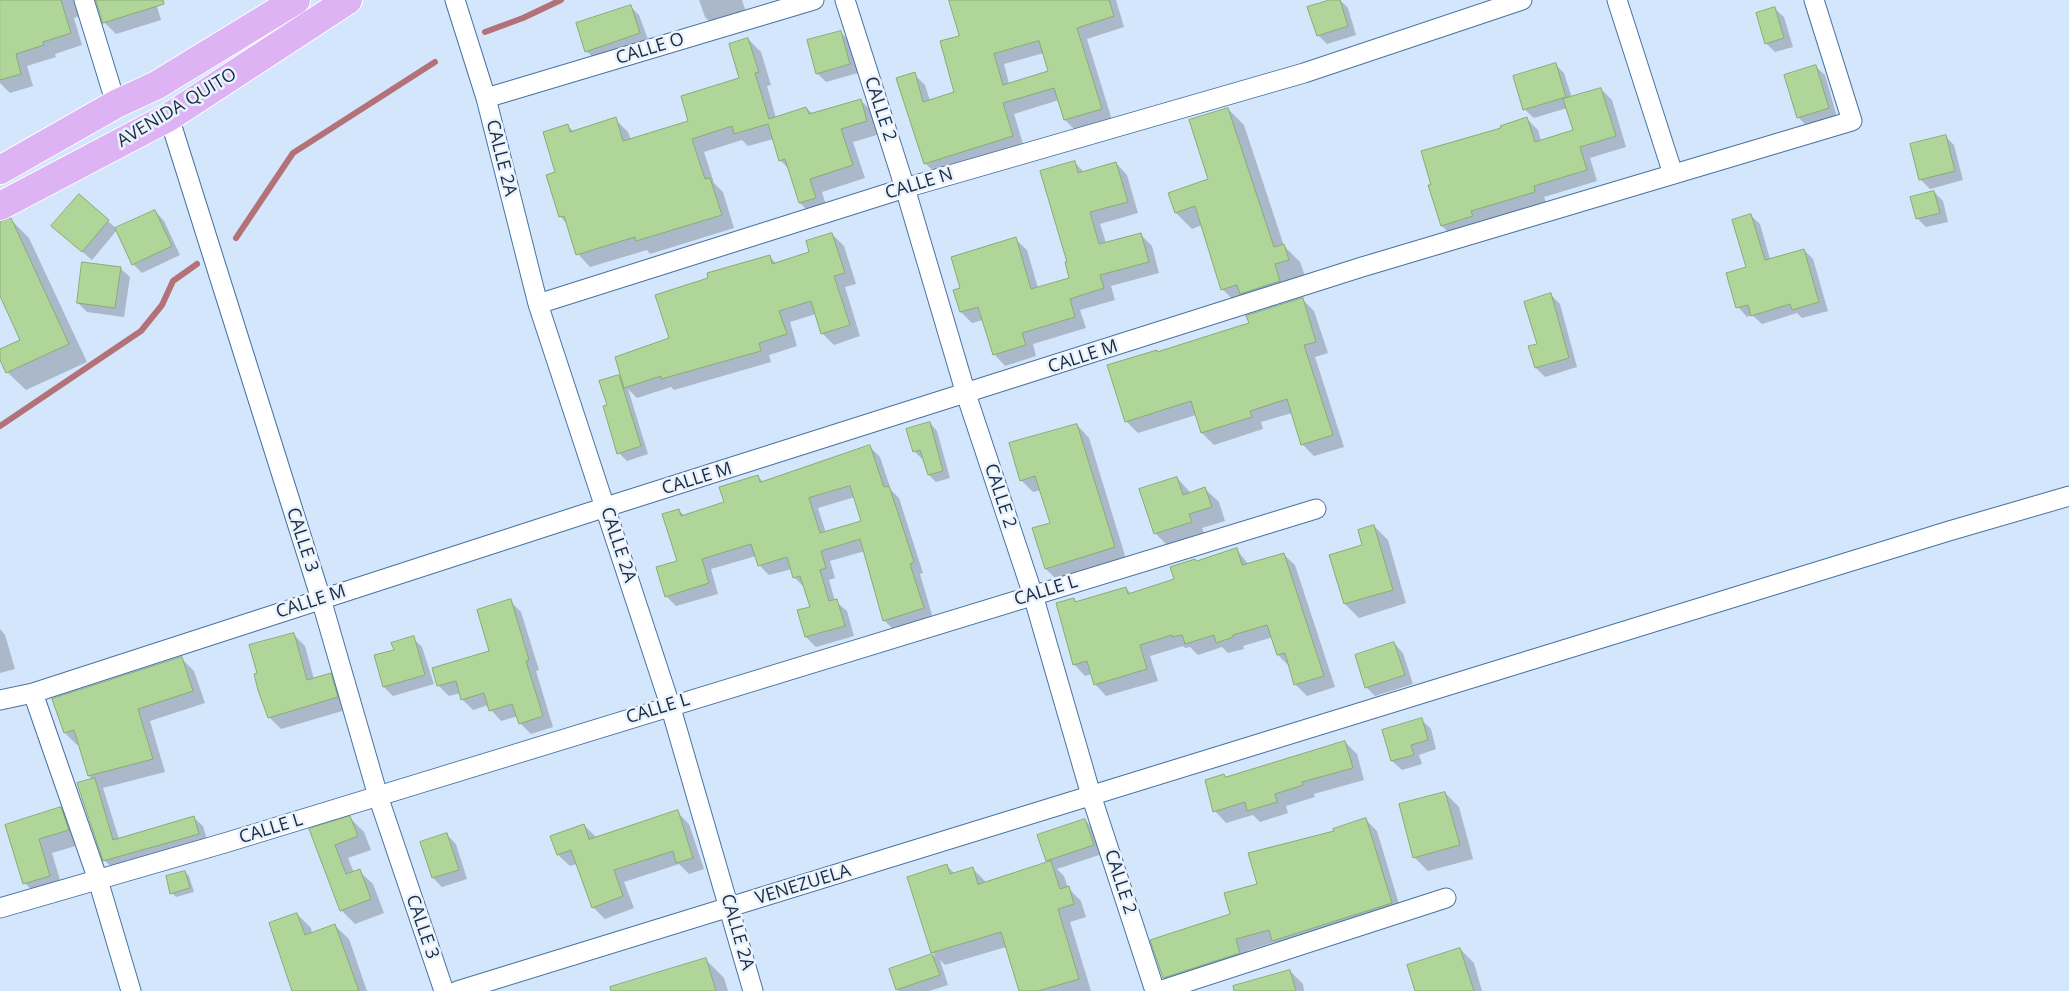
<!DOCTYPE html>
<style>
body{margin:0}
canvas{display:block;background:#d4e6fc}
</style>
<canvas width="2069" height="991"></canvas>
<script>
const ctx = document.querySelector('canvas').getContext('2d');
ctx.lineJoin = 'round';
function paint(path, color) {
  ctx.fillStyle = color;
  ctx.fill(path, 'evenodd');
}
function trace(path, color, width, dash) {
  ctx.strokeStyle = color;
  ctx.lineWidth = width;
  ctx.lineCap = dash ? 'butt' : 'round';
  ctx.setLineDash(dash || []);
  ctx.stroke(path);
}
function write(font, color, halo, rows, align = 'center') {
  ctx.font = font + ' "Open Sans",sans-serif';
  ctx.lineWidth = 5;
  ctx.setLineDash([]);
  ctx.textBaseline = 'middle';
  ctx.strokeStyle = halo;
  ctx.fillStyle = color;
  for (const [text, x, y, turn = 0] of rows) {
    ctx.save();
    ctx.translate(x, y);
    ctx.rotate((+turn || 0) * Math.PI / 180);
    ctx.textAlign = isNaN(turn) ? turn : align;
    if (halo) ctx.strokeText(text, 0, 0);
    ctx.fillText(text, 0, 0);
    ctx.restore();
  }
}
const shadow = new Path2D(`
 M0,0H155L161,20L116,34L104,22L96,1H93L85,14L74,18L82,45L55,54L56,57L27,66L33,86L10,93L0,83Z
 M699,0H742L747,15L714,26L705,17Z
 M950,0H1116L1124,27L1087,39L1112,120L1076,131L1065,120L1059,100L1014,114L1024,147L936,174L925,163L914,74L925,85L930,101L955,93L960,37ZM1044,53L1050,72L1009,84L1004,64Z
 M1334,0H1340L1348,8L1356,35L1327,44L1318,35Z
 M630,6L639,15L649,42L596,60L586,51Z
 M1774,8L1784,17L1793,47L1775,52L1766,43Z
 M840,32L850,41L858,73L826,82L817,73Z
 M748,39L761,52L771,85L767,86L776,118L806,108L813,114L861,101L874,113L880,134L853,142L865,178L822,192L828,211L813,216L800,203L789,169L780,160L774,139L748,146L742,140L704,152L714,183L723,192L734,228L650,254L647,250L590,267L578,254L568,225L560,216L557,173L567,125L574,132L615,119L628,132L631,140L690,121L741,79Z
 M1555,64L1564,73L1572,98L1601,89L1612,100L1626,147L1590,158L1597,181L1544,197L1546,203L1453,237L1442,226L1502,129L1527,119L1538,130L1541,141L1575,131L1567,108L1534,118L1524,109Z
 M1815,66L1825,75L1837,117L1807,126L1798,117Z
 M1228,109L1244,125L1284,246L1300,262L1305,276L1239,305L1222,289L1202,225L1192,229L1176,213L1209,180Z
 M1945,136L1954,145L1963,180L1930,189L1921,180L1912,145Z
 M1074,162L1085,173L1116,163L1127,175L1138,213L1100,224L1106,243L1140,234L1152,246L1159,273L1111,286L1115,300L1080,310L1086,328L1033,344L1036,356L1005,366L994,354L983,320L972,323L961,312L962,289L1015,239L1027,250L1038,288L1071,279L1068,263Z
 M1934,192L1943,201L1948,222L1926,227L1917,218Z
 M79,196L117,229L155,211L164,221L180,255L142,273L133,264L117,230L92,260L62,235Z
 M1750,215L1760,224L1770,259L1804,250L1813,259L1828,311L1802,318L1797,313L1762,324L1752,315L1747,317L1738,307L1748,268Z
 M10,219L29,238L87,362L26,390L7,372L0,357V350L22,340L0,293V223Z
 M832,234L844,246L856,284L845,287L860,336L834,345L822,333L816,314L790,322L797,346L769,355L771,362L674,390L671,387L637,398L628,389L648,454L627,461L619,453L609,406L618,377L624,383L670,339L710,279L769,256L777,264L811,253Z
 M120,268L130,277L124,317L87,312L78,303Z
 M1551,295L1560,304L1577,367L1545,377L1536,368L1538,344Z
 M1302,299L1314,311L1328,353L1315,357L1344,447L1314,456L1302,444L1292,413L1261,422L1263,429L1214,445L1202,433L1196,415L1138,433L1126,421L1156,351L1158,353L1236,329Z
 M930,423L937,431L950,478L936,482L929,475L924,458L922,459L914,451Z
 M1077,425L1089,438L1126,559L1058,581L1046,569L1034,529L1051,524L1041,490L1033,492L1021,480Z
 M870,447L880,457L891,490L899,498L923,573L920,574L933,618L894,630L884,620L865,551L830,561L835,578L829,580L835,601L847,611L854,636L816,647L806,637L811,608L805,588L794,577L792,569L769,575L759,565L756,556L711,569L718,594L676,606L666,596L678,562L679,510L684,516L725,503L758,476L763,482ZM855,497L863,522L826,533L818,508Z
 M1177,478L1191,493L1205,489L1219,502L1225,521L1202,528L1205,536L1169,547L1155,533Z
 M1374,526L1388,540L1406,603L1359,618L1345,604L1363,546Z
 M1237,550L1249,565L1283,554L1295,565L1335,687L1307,696L1295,684L1290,667L1278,655L1273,637L1243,646L1244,649L1228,653L1222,647L1198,655L1190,647L1185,648L1183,646L1150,656L1158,681L1106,696L1095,684L1092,674L1085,676L1074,664V599L1078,603L1126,588L1131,594L1175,580L1197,562Z
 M510,601L521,612L539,670L536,671L553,727L531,734L520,723L518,716L501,721L491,710L489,705L473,710L462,699L461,693L449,696L438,685L491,651Z
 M0,629L5,635L15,669L0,673Z
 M293,634L305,646L314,679L330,674L342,686L349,709L281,729L270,718L259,689L258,674Z
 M413,638L422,647L434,684L393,696L384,687L395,651Z
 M1394,643L1403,653L1413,684L1375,696L1366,687Z
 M181,658L194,671L205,703L150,721L165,772L103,788L119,839L193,817L203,826L208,843L114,869L104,860L93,780L89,776L80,744L77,745L65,733Z
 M1422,720L1431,729L1436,749L1419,755L1422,764L1402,770L1392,761L1384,731Z
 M1345,742L1357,754L1364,780L1314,794L1315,797L1286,806L1288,813L1260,822L1253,815L1226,823L1215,811L1224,776L1226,778Z
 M1445,793L1459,807L1473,859L1428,871L1414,857Z
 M61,809L74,823L82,844L52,853L63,890L38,897L25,883L6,826Z
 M677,812L689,824L704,869L689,874L679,864L624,882L634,908L605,919L593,907L577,864L570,866L558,855L584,825L596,837Z
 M350,818L364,832L371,850L348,858L354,873L359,871L373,884L384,913L355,924L341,910L311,830Z
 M1085,820L1094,830L1102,854L1057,869L1064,876L1068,888L1081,901L1086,917L1070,922L1091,991H1020L1006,947L945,965L940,960L948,985L929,991H899L897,989L891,970L935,955L932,952L947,866L955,874L973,869L986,882L1050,863L1047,861Z
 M1366,820L1377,831L1402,914L1284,952L1275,942L1247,951L1251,964L1175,989L1164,977L1232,915L1258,885L1336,832Z
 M447,835L456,844L467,879L442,887L433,878L422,843Z
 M185,872L189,876L194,892L176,897L172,893Z
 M297,914L311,928L312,934L335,926L349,939L367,991H294Z
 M1460,949L1474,963L1482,991H1416Z
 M706,960L724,978L728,991H614Z
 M1290,971L1303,984L1304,991H1254Z`);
const stream = new Path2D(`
 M485,32L523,18L561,0
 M236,238L293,153L435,62
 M0,426L141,331L162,305L173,281L197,264`);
const building = new Path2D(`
 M0,0H61L71,33L43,42L44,45L16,54L21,74L0,80Z
 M96,0H163L164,4L103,23Z
 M949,0H1109L1114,16L1077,28L1102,109L1064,120L1054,88L1003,103L1013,136L924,164L896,78L915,72L923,102L954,92L940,41L959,36ZM1039,41L1048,71L1003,85L994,54Z
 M1330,0H1340L1348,26L1317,36L1307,7Z
 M631,5L640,33L585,52L576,23Z
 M1775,7L1784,38L1765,44L1756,13Z
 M841,31L850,64L816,74L807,40Z
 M748,38L759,72L755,73L769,119L806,107L809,114L861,99L867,121L841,129L853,165L810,179L816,198L799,203L785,159L779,161L768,124L734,134L732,126L692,139L705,179L710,178L722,215L636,241L635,237L576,255L564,216L559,217L546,175L555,172L543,132L568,124L570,132L616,117L623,141L688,121L681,96L739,78L729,44Z
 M1556,63L1566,97L1523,110L1513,76Z
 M1816,65L1829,108L1797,118L1784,75Z
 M1601,88L1616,136L1580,147L1587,170L1534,186L1535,192L1471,211L1473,216L1441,226L1428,185H1431L1421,151L1501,128L1500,126L1527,117L1535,142L1573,130L1563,99Z
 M1228,108L1274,247L1284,244L1289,260L1275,264L1280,281L1240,294L1237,285L1221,290L1195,206L1175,213L1168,193L1208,179L1189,120Z
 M1946,135L1955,171L1919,180L1910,144Z
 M1075,161L1078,173L1116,162L1128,202L1090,212L1099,244L1141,233L1149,262L1100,275L1104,288L1070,299L1075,317L1022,333L1026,345L993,355L978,307L960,312L953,290L960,288L951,257L1016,237L1031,289L1069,278L1065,262H1067L1040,171Z
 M1934,191L1940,213L1916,219L1910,197Z
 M79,194L109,220L82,252L51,226Z
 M155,210L172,246L132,265L115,228Z
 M1751,214L1765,260L1804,249L1819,302L1792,310L1790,304L1751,316L1748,305L1736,308L1726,273L1746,267L1732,220Z
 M11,218L69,344L6,373L0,360V349L20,340L0,296V222Z
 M832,233L845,273L834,276L850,325L821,334L811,301L779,311L787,334L759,343L761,351L661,379V376L624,388L615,357L669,338L655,295L708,278L707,273L770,255L772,264L809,252L806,241Z
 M82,262L121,267L115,308L77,303Z
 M1551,293L1569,358L1535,368L1528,346L1537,344L1524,302Z
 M1303,298L1316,342L1304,345L1333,435L1301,445L1287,399L1250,411L1252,417L1201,433L1191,401L1125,422L1107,365L1157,350V352L1236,327L1249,323L1246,316Z
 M619,375L641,446L617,454L603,406L607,405L599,381Z
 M930,422L943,471L928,475L920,450L913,452L906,429Z
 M1077,424L1115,547L1045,569L1032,528L1050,523L1035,476L1020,481L1009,443Z
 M870,445L884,487L889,486L903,528L914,562L910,564L924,608L883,621L860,539L821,551L826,568L820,570L829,601L837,599L845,626L805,637L797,610L810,607L800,576L793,578L787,557L758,566L751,544L702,559L709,583L665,597L656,567L677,561L662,514L679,509L681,516L724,502L719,487L758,475L760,482ZM850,486L861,521L820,533L809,498Z
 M1177,477L1183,495L1205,487L1212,507L1189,514L1192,522L1154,534L1139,489Z
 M1374,525L1393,590L1344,604L1329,555L1362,545L1358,530Z
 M1237,548L1242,565L1284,553L1324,676L1294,685L1285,653L1277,655L1267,625L1233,635V637L1216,643L1214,635L1185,644L1182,635L1172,637V635L1140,645L1147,669L1094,685L1087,661L1073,665L1056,603L1074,598L1075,602L1126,587L1128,594L1174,579L1170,567L1195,559L1196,561Z
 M511,599L529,660L526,661L543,716L519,724L512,704L489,711L484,693L461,700L456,681L437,686L432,668L489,651L477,610Z
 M294,633L307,680L331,673L338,697L268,718L258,690L254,674L257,673L249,645Z
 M414,636L425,675L383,687L374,655L394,650L391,643Z
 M1394,642L1405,675L1365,688L1355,655Z
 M182,657L193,691L138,709L153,759L88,776L74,730L64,733L52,699Z
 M1422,718L1428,740L1411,745L1414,755L1391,761L1382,730Z
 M1345,741L1353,768L1302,782L1303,785L1275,794L1277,802L1247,811L1245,802L1213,812L1205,780L1224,774L1225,777Z
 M95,778L113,840L194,816L199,834L103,861L77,783Z
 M1445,792L1460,845L1413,858L1399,804Z
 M61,807L69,830L39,839L50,876L23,884L5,825Z
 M678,810L693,858L676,863L673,851L614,870L623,896L592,908L571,850L557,855L550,836L584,824L589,839Z
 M350,816L358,836L335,845L346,874L360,869L371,899L340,911L309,829Z
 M1366,818L1392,903L1272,941L1269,930L1236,939L1240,953L1163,978L1150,940L1230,914L1224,893L1257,884L1248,853L1334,831L1333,829Z
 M1085,819L1094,845L1046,861L1037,835Z
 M447,833L459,870L432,878L420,842Z
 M1051,861L1060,889L1069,886L1074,904L1058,909L1079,979L1038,991H1019L1001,932L931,953L907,877L947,864L950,874L973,867L978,884Z
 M185,871L190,888L170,894L166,876Z
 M297,913L305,935L335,924L359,991H292L269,923Z
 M1460,948L1474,991H1415L1407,965Z
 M932,954L940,975L896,990L889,969Z
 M706,958L716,991H611L610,987Z
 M1290,970L1296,991H1234L1233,986Z`);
const minor = new Path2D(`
 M84,0L116,104
 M455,0L486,98L538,304L670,705L753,991
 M845,0L905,188L966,394L1033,595L1091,795L1155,991
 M1617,0L1673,174
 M486,98L814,0
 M169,117L321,599L378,796L444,991
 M538,304L905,188L1304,73L1522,0
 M33,693L98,880L131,991
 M0,700L33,693L606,507L1362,267L1852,121L1814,0
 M0,908L228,842L1316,509
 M457,991L1949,531L2069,496
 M1159,991L1446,898`);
const trunk = new Path2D(`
 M0,170L116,104L157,85L296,0
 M0,206L169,117L348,0`);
const streetNames = [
 ["CALLE O",650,49,-17],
 ["AVENIDA QUITO",177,108,-31],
 ["CALLE 2",880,109,72],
 ["CALLE 2A",501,158,76],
 ["CALLE N",919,184,-17],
 ["CALLE M",1083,357,-18],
 ["CALLE M",697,479,-17],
 ["CALLE 2",1000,496,72],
 ["CALLE 3",302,540,72],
 ["CALLE 2A",618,545,72],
 ["CALLE L",1046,591,-17],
 ["CALLE M",311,602,-18],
 ["CALLE L",658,709,-17],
 ["CALLE L",271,829,-17],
 ["CALLE 2",1120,882,72],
 ["VENEZUELA",803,885,-17],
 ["CALLE 3",422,927,71],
 ["CALLE 2A",737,932,74]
];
paint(shadow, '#0003');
trace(stream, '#b37278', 6);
paint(building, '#b0d599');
trace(building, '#88ac72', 1);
trace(minor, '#4972a3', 21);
trace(trunk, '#fff', 30);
trace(minor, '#fff', 19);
trace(trunk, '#deb3f4', 28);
write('18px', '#1b2c41', '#e9f2fd', streetNames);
</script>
